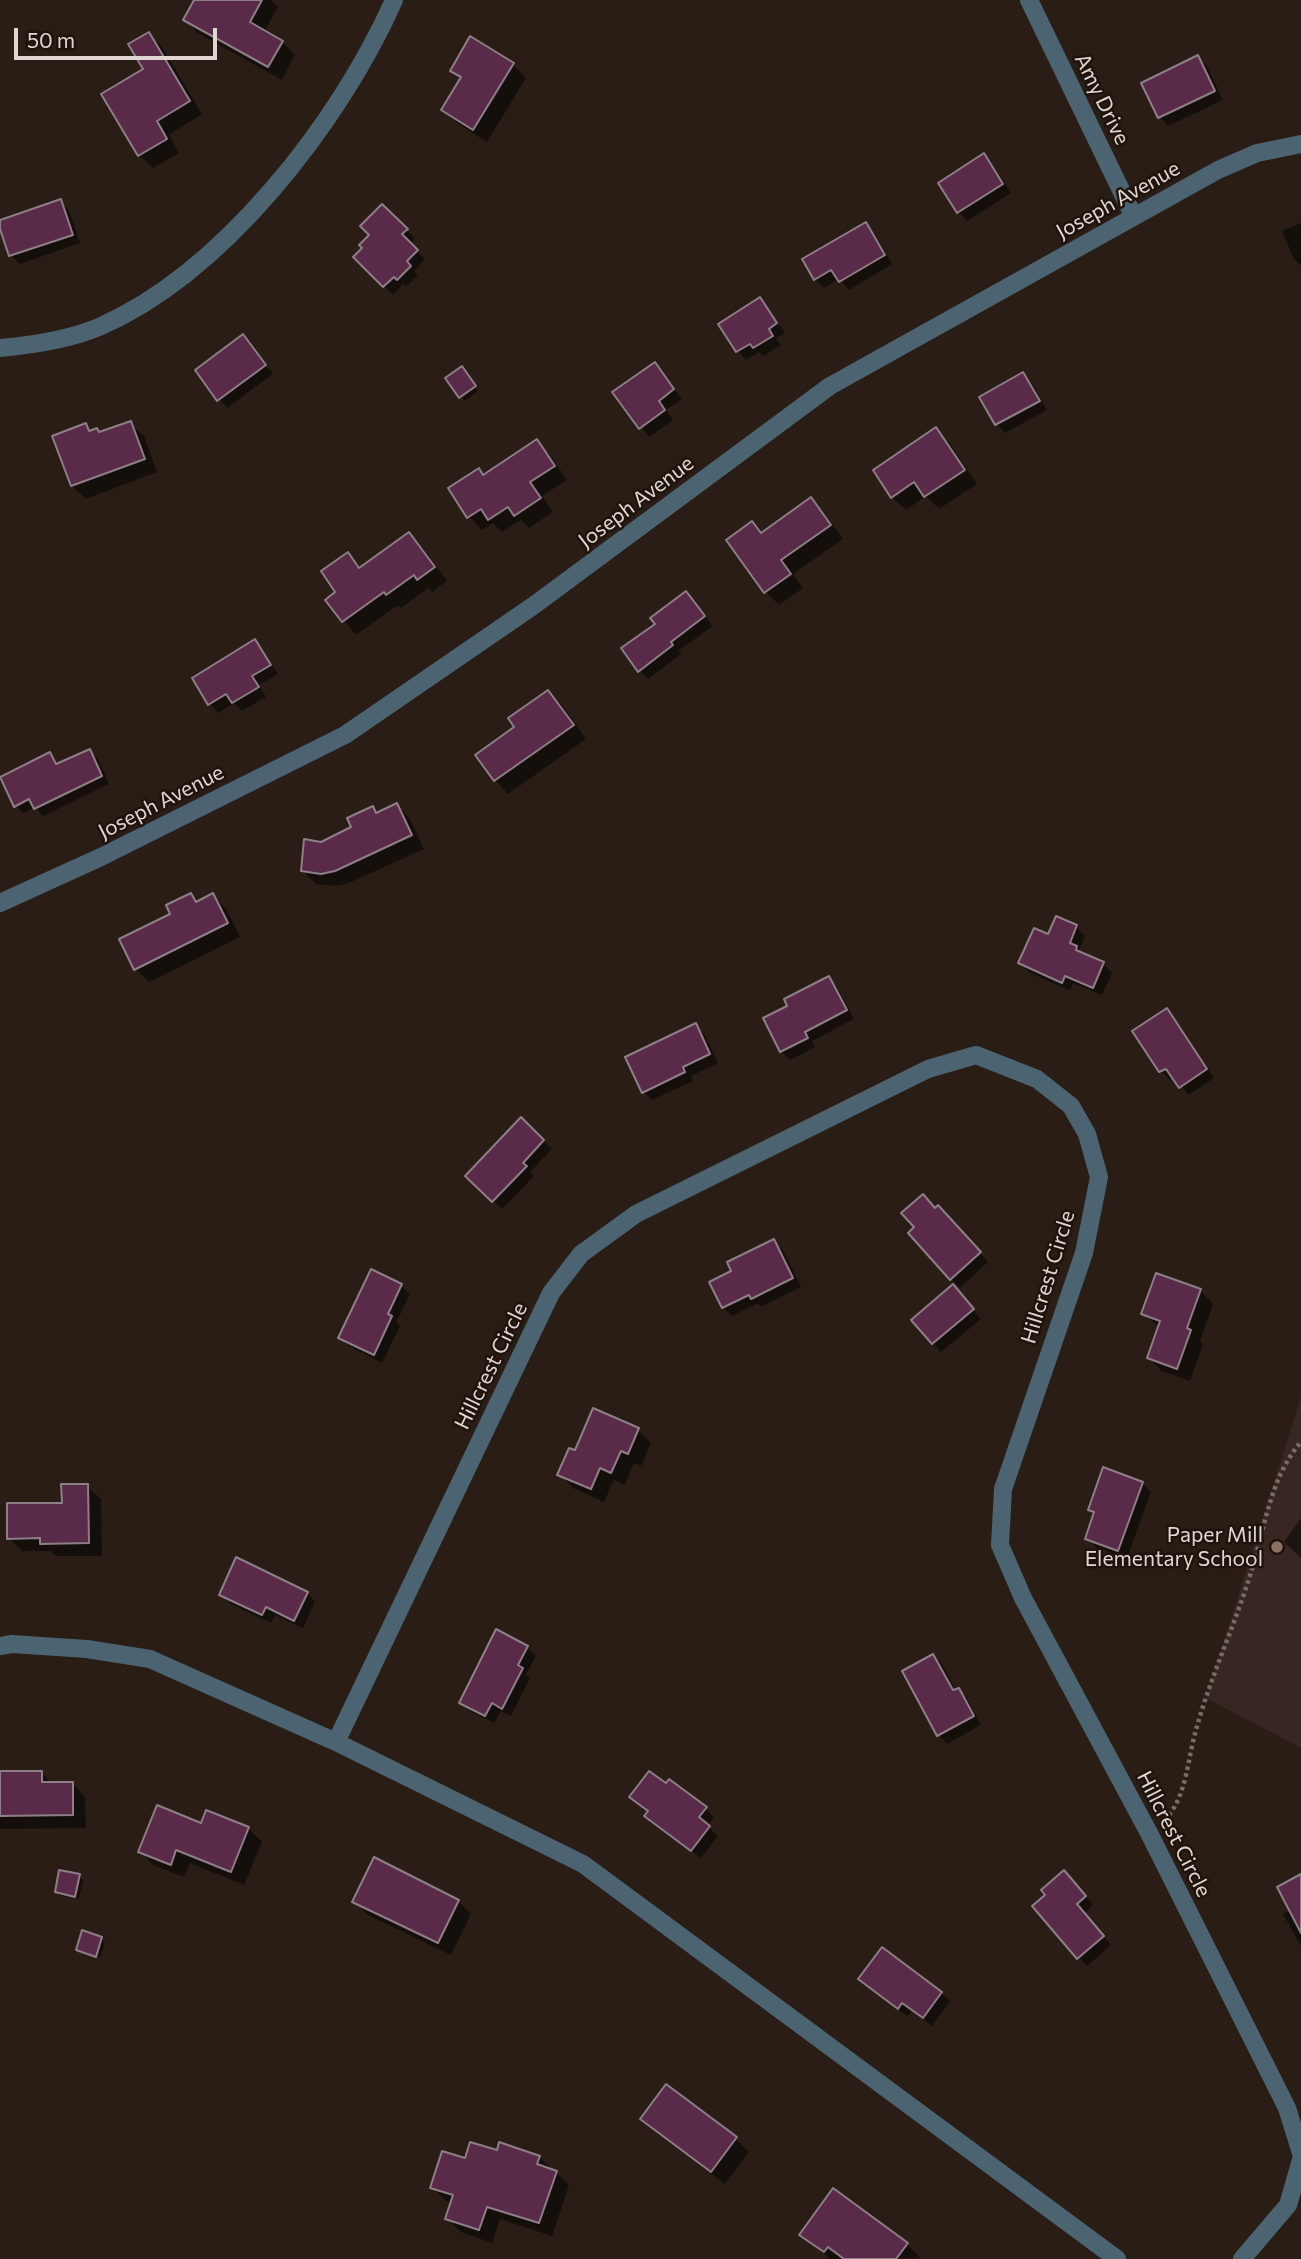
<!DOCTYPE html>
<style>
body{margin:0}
#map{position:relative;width:1301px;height:2259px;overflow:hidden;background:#291d15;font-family:Commissioner,sans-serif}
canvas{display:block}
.scale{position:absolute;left:14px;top:28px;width:203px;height:32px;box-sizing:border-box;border:4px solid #e0d7d2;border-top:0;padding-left:9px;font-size:21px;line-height:24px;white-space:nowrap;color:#e0d7d2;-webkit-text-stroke:5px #1f140c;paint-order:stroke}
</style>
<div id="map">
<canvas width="1301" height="2259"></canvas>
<div class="scale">50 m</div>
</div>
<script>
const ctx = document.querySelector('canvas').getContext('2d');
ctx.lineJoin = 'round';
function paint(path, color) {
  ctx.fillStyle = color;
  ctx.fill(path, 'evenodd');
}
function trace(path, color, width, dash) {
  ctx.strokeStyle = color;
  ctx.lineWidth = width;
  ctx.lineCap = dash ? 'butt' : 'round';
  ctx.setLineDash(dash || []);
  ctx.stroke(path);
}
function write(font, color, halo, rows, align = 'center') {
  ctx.font = font + ' Commissioner,sans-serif';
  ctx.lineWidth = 5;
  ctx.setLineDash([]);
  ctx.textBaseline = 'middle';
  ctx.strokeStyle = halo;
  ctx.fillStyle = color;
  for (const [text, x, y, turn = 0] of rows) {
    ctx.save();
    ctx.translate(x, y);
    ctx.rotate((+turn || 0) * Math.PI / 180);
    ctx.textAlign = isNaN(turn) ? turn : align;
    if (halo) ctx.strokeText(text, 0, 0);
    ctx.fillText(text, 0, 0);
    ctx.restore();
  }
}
const education = new Path2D(`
 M1301,1397V1748L1206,1698Z`);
const shadow = new Path2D(`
 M196,0H271L278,7L264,32L282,42L295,55L282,80L198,33L185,20Z
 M149,34L162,47L202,114L169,135L179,153L153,168L139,155Z
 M471,39L513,65L526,78L487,142L457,123L443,110L462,80L452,70Z
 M1198,57L1207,66L1223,100L1168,126L1160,117Z
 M984,156L992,164L1011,193L967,221L959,212L941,183Z
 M60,201L69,210L80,243L20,264L11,255L0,222Z
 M382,206L415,238L409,244L425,259L414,271L418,275L406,287L403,284L393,295L355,257L364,248L372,235Z
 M1301,223V266L1294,259L1282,231Z
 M865,224L874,233L892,264L849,290L839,279L824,288L815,279Z
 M760,299L785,333L776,338L781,345L763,356L759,352L746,360L738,351L720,324Z
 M243,336L273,374L227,408L197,370Z
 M655,364L682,399L666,410L673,420L649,437L615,393Z
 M465,372L478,391L465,401L447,378Z
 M1023,374L1032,383L1047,410L1005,433L997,424L982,397Z
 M130,423L144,436L157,472L86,499L72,486L86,425L92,432L100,434Z
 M936,430L949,443L977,484L939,509L926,496L906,510L892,497Z
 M537,442L550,455L567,480L542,496L553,512L529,528L521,520L502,532L493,523L482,530L469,516L478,470L484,476Z
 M811,500L824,513L843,539L793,574L803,588L779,605L766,592L728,540L752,523L763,534Z
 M409,534L422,547L447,581L432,592L428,588L401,608L398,605L356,635L328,600L338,593L347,554L362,568Z
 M686,593L713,626L678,651L681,654L648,679L639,670L657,624Z
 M255,642L263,650L278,674L259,685L266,697L242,711L234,703L218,713L210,704Z
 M548,692L562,705L586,739L508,794L495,780L478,755L517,728Z
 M90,751L98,759L109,784L43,816L35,807L23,813L15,806L50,754L59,765Z
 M397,805L410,819L424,849L349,883L335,886L316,884L303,871L321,844L353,828L372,808L378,814Z
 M191,895L199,902L213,895L226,909L240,937L149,982L136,969L172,915Z
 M1057,918L1076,927L1085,936L1079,950L1085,956L1103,964L1112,973L1102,995L1073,983L1070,991L1029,972L1020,963L1049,936Z
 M829,978L837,987L854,1019L812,1041L815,1047L790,1060L781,1051L790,1007Z
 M1167,1011L1175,1019L1214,1078L1189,1095L1174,1077L1170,1080L1161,1071L1134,1031Z
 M695,1025L704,1034L718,1063L691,1076L693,1081L652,1100L643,1092Z
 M521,1120L552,1149L530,1172L534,1176L502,1209L468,1176Z
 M935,1210L947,1216L988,1262L960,1288L910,1233Z
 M774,1241L783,1250L801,1287L761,1307L758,1303L732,1316L723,1307L733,1272Z
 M372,1272L401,1286L410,1294L396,1323L400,1326L382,1363L349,1346L340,1338Z
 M1200,1290L1213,1304L1200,1341L1203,1345L1190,1381L1162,1371L1149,1358L1160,1328L1143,1313Z
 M961,1295L981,1319L941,1352L933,1343Z
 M638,1430L651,1443L641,1466L634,1463L625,1485L614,1480L604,1502L573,1488L559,1474L576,1452Z
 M1142,1483L1151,1492L1127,1558L1096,1547L1087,1538L1095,1515L1090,1509Z
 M87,1486L101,1499L102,1556H56L50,1551H22L9,1538L64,1504Z
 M1301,1518V1558L1284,1542Z
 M307,1593L315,1602L303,1628L275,1615L271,1623L229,1603L221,1594Z
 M527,1647L536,1656L526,1674L530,1678L511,1716L501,1711L494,1723L470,1711L461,1702Z
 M933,1656L942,1664L956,1691L958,1690L967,1698L981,1725L947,1744L939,1735L904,1672Z
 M0,1773H41L52,1783H72L85,1797L86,1828L0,1829Z
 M631,1797L705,1808L714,1817L707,1826L718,1836L701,1858L655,1825L647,1816L649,1813Z
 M202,1825L248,1828L262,1842L244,1885L190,1863L184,1877L153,1865L140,1851Z
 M79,1876L83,1880L79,1899L61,1896L57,1892Z
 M1301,1876V1946L1283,1914L1291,1910Z
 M1073,1881L1093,1905L1084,1914L1111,1945L1087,1966L1034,1906Z
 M458,1901L471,1914L451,1955L368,1915L355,1902Z
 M101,1939L105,1943L100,1957L78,1950Z
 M860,1979L941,1993L950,2001L932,2026L912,2011L907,2016Z
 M667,2087L736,2139L749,2152L725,2184L656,2132L643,2119Z
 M498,2153L539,2157L569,2185L552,2236L500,2219L492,2243L461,2232L447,2219L453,2203L446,2201L432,2187Z
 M802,2234L907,2244L920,2258L830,2259Z`);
const building = new Path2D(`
 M194,0H262L250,22L283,41L268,67L183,20Z
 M149,32L190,101L157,121L167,139L138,156L101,94L143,69L128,44Z
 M470,36L514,63L473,130L441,110L461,77L450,71Z
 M1198,55L1215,91L1158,118L1141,83Z
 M984,153L1003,184L957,213L938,183Z
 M61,199L73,235L9,256L0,229V220Z
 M382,204L408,229L402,234L418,250L407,261L411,266L397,280L394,277L383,287L353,257L362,248L359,245L369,235L360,226Z
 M866,222L885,255L839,282L831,270L814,280L802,259Z
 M760,297L777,323L769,329L773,336L753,348L750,344L736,352L718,324Z
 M243,334L266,365L217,401L195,370Z
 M655,362L674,389L659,401L665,410L639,429L612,392Z
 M462,366L476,386L459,398L445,378Z
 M1023,372L1040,401L995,425L979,397Z
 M131,421L145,459L71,486L52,436L86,423L89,431L97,428L99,432Z
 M936,427L965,470L924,497L914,482L891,498L873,470Z
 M537,439L555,466L530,482L541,498L514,516L508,507L488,520L481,509L467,518L448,488L479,468L483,475Z
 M811,497L831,525L781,560L791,574L764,593L726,540L752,521L761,533Z
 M409,532L435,567L417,580L414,575L386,595L384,592L342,622L325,600L335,592L321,571L348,552L359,568Z
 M686,591L705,616L671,642L673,645L638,672L621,648L655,624L650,618Z
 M255,639L271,665L252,676L259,687L232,703L226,694L208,705L192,678Z
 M548,690L574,725L494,781L475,755L514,727L508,718Z
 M90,749L102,776L34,809L29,799L14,807L0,777L50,752L56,764Z
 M397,803L412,835L335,871L321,874L301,871L304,839L321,842L351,827L347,818L373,806L376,813Z
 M191,893L196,902L213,893L228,923L134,970L119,939L170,914L166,905Z
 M1056,916L1077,925L1070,943L1077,946L1076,950L1104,962L1093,988L1065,976L1062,983L1018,963L1034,928L1048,934Z
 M829,976L847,1010L805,1032L808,1038L780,1052L763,1018L787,1006L784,999Z
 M1167,1008L1207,1069L1179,1088L1166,1069L1159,1072L1132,1031Z
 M696,1023L710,1054L683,1067L685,1072L642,1093L625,1057Z
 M521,1117L544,1140L523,1163L527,1166L492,1202L465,1176Z
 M923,1194L935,1208L938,1205L981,1252L950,1280L908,1233L914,1227L901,1213Z
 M774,1239L793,1278L751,1299L749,1295L722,1308L709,1282L731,1271L727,1262Z
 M371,1269L402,1284L388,1314L392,1316L374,1355L338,1338Z
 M1156,1273L1201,1289L1187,1328L1191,1330L1177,1369L1147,1358L1160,1321L1141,1314Z
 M953,1284L974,1309L932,1344L911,1320Z
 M593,1408L639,1428L628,1454L621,1451L611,1473L600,1468L591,1489L557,1475L569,1448L575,1450Z
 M1103,1467L1143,1482L1118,1551L1085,1539L1094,1512L1088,1510Z
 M61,1484H88L89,1543L40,1544V1538L7,1539V1503H62Z
 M236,1557L308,1592L294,1621L266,1607L262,1615L219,1595Z
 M496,1629L528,1646L518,1665L523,1668L502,1709L492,1703L485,1716L459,1703Z
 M933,1654L953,1690L959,1688L974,1716L937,1736L902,1671Z
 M0,1771H42V1782H73V1815L0,1816Z
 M649,1771L666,1783L669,1779L707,1807L699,1817L710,1826L691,1851L644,1816L648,1811L629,1797Z
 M157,1805L201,1823L206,1810L249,1827L231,1872L176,1850L171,1865L138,1852Z
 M374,1857L459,1900L438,1943L352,1902Z
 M59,1870L80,1874L75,1897L55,1892Z
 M1064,1870L1086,1896L1077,1904L1104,1936L1077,1959L1032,1906L1045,1895L1041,1890Z
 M1301,1874V1933L1277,1887Z
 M82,1930L102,1937L96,1957L76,1950Z
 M882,1947L942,1992L923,2018L902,2003L898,2009L858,1979Z
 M666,2084L737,2137L711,2172L640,2119Z
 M470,2142L497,2150L499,2142L540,2156L537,2164L557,2171L539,2223L487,2207L479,2230L445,2219L453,2195L430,2188L442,2151L465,2158Z
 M833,2188L908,2243L896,2259H844L828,2247L824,2252L799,2235Z`);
const path = new Path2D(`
 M1169,1815C1187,1792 1188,1757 1196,1730C1211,1675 1236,1623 1252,1569C1265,1526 1271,1476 1301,1442`);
const street = new Path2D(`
 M1029,0L1134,217
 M0,348C33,345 68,340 99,327C223,273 340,122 394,0
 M0,903L101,857L345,735L533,606L830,386L1218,170L1257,153L1301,144
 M0,1646L12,1644L87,1649L150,1659L336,1742L583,1864L1117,2259
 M336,1742L551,1293L581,1254L636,1214L928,1069L976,1055L1037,1079L1071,1106L1087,1134L1099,1177L1084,1253L1003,1489L1000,1545L1023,1598L1149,1833L1287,2108L1301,2153
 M1242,2259L1288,2205L1301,2160`);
const markers = [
 [1277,1547,7,"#8d6e63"]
];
const streetNames = [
 ["Amy Drive",1102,99,64],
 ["Joseph Avenue",1118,200,-29],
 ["Joseph Avenue",636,502,-37],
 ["Joseph Avenue",161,802,-27],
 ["Hillcrest Circle",1048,1277,-73],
 ["Hillcrest Circle",491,1366,-64],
 ["Hillcrest Circle",1174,1834,63]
];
const poiNames = [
 ["Paper Mill",1263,1535],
 ["Elementary School",1263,1559]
];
paint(education, '#372621');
paint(shadow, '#0007');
paint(building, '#5a2b48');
trace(building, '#8e7e87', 2);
trace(path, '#776c66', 4.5, [3.5, 3.5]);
trace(street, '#4c6472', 18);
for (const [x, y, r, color] of markers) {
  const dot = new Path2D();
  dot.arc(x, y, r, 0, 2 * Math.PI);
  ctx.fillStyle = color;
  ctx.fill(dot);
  trace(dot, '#1f140c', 2.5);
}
write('21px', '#e0d7d2', '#1f140c', streetNames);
write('21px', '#e0d7d2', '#1f140c', poiNames, 'right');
</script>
